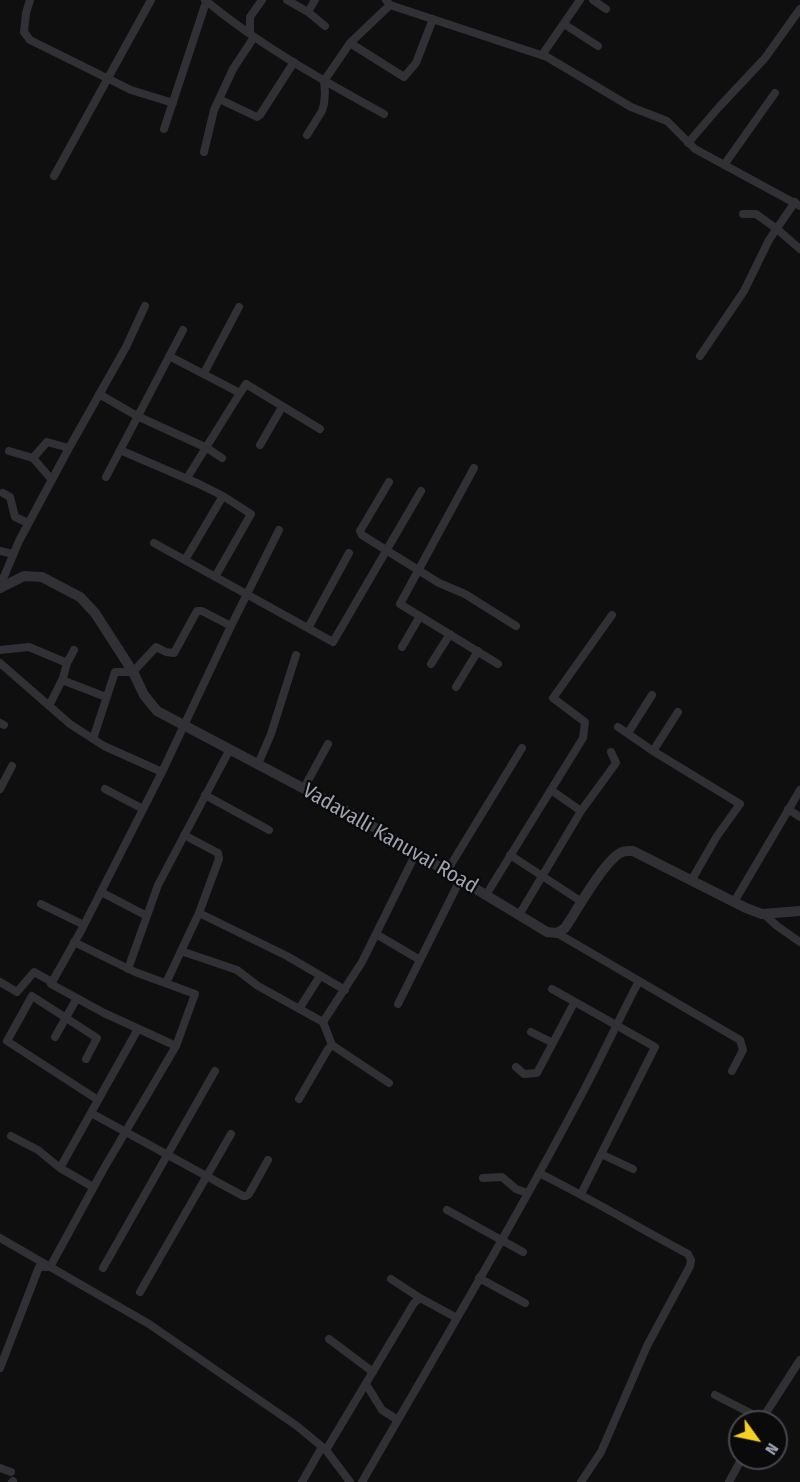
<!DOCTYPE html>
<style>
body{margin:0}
#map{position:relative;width:800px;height:1482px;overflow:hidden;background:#0f0f10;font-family:"Fira Sans Condensed",sans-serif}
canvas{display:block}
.north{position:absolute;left:728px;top:1410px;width:60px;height:60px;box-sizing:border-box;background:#0a0a0b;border:2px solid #46474e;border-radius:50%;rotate:123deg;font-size:16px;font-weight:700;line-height:24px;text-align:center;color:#9fa2b2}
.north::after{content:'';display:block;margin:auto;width:21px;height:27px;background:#f5cf23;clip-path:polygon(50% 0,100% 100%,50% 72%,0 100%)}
</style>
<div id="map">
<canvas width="800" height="1482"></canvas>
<div class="north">N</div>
</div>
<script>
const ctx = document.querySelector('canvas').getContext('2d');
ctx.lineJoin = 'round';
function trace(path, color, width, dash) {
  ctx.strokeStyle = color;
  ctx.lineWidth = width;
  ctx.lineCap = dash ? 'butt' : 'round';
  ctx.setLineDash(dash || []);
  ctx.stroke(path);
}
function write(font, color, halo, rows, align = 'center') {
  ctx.font = font + ' "Fira Sans Condensed",sans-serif';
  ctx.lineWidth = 4.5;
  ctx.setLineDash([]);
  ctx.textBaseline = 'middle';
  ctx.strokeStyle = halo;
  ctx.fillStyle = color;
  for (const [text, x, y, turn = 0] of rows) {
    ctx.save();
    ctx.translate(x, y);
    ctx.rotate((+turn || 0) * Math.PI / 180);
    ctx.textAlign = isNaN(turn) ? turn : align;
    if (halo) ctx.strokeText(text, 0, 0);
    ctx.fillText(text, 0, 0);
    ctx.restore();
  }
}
const minor = new Path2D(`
 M30,0L26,13L24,32L30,40L131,90L173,103
 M205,0C259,45 322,80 384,114
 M287,0L308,12L325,26
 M386,0L390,5L547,57L631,107L667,121L695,149L800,206
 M593,0L606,9
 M308,12L315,0
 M564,24L598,46
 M250,33V17L262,0
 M350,43L404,77L416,63L433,19
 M542,55L580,0
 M219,99L257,117L260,115L294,62
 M164,129L206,2
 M307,135L322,111L324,104L325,93L324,81L350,43L390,5
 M688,143L719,107L765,58L800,9
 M204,152L214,110L233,69L254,37
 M724,165L775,93
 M54,176L151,0
 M743,214H756L777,229L800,249
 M169,356L240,393L246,384L320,429
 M700,356L744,291L769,240L795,202
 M204,373L239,307
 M99,394L137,416L207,448L222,458
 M260,445L282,407
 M120,450L199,484L223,496L251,514L215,577
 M9,451L33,458L52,480
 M33,458L47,442L69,448
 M474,468L400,604L498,664
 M106,477L183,330
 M187,478L240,393
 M389,482L360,531L362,535L439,583L465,594L516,626
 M3,493L10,497L15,517L28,523
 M154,543L333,642L421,491
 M0,551L13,554
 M185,560L223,496
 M0,586L19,541L69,448L126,347L145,306
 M308,628L349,553
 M402,647L420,616
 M0,650L29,647L67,663
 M0,663L70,724L104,746L162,772L82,929L51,984L104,1013L176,1046
 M431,664L450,634
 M62,680L106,697
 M456,687L478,651
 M49,706L63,678L67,663L74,650
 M0,723L4,725
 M618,727L653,751L740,804L717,836L691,881
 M628,733L652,695
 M93,739L115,672H133L156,647L166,652L174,653L197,611H202L231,626
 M653,751L678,712
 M258,764L271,734L296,655
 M162,772L231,626L279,530
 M304,788L328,744
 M0,789L12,766
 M105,789L143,809
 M551,790L581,811
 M205,795L269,830
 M788,809L800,817
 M510,855L582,902
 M447,871L522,748
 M101,892L147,916
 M486,895L583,738L585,722L553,698L612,615
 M734,902L800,790
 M41,904L84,925
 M199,913L287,956L345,990
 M764,914L777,926L800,942
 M519,915L581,811L616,763L611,752
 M557,933L740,1040L743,1050L732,1071
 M376,934L420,960
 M181,951L237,970L258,986L323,1022L362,962L416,853
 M128,969L158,885L230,749
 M0,982L17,992L34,972L52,982
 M166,983L199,913L219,859L218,853L184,835
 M552,989L655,1047L581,1194
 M398,1004L460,880
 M299,1009L320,976
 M323,1022L332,1045L389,1083
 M531,1032L553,1043
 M55,1037L77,998
 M86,1059L97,1038L32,996L7,1041L98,1100
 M516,1067L524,1074L537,1073L574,1003
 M299,1099L328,1049L332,1045
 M91,1113L243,1196H246L249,1194L268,1160
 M11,1136L38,1150L60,1168L93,1187
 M601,1154L633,1169
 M60,1168L138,1029
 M539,1173C589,1198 638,1227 688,1254L691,1260L690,1266L647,1346L601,1452L581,1482
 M483,1178L502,1177L516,1189L527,1193
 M447,1210L523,1252
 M0,1238L149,1324L297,1426L326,1450L350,1482
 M103,1268L215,1071
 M479,1278L525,1303
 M391,1279L420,1298
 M140,1292L231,1134
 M329,1339L373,1372
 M0,1368L39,1267H50L103,1170L176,1046L195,994L135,972L74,942
 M366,1384L382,1410L398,1420
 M715,1395L762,1419L800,1360
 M326,1450L414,1303L420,1298L457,1318
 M0,1468L11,1472
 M12,1482L13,1481
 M302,1482L322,1447
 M362,1482C437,1352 514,1223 584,1090C603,1054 620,1017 639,981
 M729,1482L742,1458`);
const tertiary = new Path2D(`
 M0,588L24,576L42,577L80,597L95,613L133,672L144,695L157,711L352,814L547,932L557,933L565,928C577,910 603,863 620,853C625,850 628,851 633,851L746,908L762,914L800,911`);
const streetNames = [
 ["Vadavalli Kanuvai Road",390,839,30]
];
trace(minor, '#303035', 8);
trace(tertiary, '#303035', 10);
write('21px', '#9fa2b2', '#0a0a0b', streetNames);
</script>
